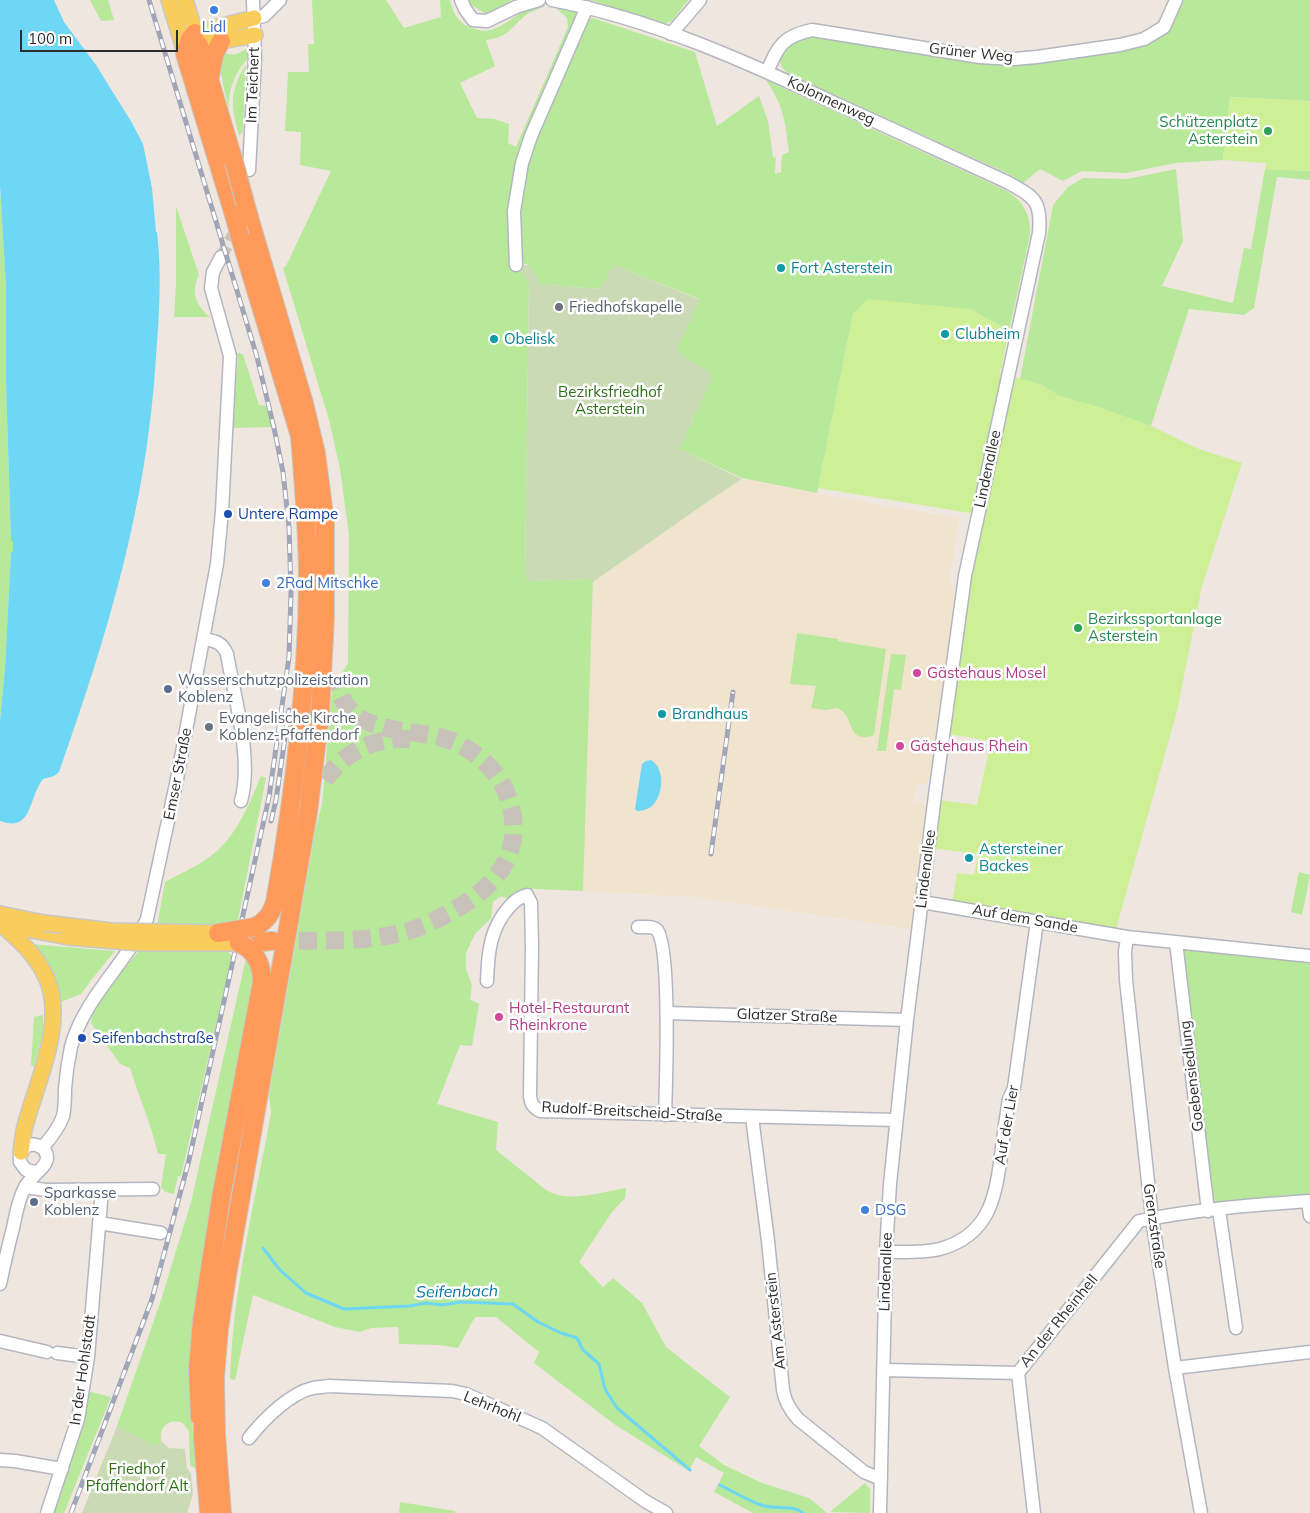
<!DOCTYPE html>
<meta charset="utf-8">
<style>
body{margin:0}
#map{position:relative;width:1310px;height:1513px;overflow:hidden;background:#efe7df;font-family:Mulish,sans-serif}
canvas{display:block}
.scale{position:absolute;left:20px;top:30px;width:158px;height:22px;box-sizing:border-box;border:2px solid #2d2d2d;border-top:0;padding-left:6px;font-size:15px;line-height:18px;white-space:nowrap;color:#2d2d2d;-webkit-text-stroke:4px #fff;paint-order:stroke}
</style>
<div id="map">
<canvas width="1310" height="1513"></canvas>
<div class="scale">100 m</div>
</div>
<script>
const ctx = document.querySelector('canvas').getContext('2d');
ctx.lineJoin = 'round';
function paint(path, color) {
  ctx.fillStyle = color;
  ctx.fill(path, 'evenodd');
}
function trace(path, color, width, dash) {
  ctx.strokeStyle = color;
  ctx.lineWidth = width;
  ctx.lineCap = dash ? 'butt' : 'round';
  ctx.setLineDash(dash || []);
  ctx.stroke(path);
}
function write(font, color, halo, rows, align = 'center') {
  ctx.font = font + ' Mulish,sans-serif';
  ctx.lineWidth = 5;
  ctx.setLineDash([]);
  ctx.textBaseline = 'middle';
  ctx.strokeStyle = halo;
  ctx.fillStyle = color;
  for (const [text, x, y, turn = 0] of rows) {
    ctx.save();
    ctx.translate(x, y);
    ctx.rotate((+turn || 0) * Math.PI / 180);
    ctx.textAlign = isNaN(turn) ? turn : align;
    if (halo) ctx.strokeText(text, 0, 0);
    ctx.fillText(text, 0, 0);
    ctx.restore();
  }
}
const education = new Path2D(`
 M742,479L883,506L959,518L949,583L955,592L930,777L925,784H917L914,801L923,803L926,807L911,929L696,897L583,891L593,582L710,500Z`);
const green = new Path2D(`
 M90,0H108L114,20L101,21Z
 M312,0H386L404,28L441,17L440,0H450C453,12 457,22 469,27C474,28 480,31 484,31C507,30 522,3 545,6C539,9 531,11 526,15C511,27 508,38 486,40L495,66L460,83L477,118L494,119L509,124L508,143L516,147L568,27L567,18L555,7L579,13L522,163L587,20L593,18L695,52L717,126L759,96L768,121L773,158L776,157L775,174L781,172L782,155L789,152C785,121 784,107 766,80L1005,190C1023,200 1031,215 1030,235L1009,331L970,309L853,314L817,493L742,478L679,449L713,375L676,351L699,299L614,265L600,289L539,284L529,265L518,262L517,265L529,282L525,578L531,581L593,579L583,891L534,889L520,893L510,900L501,896L493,902L491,918L475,934L466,953V969L472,986L470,999L479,1004L472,1046L460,1045L437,1104L498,1122L496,1150L546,1190C569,1204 600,1192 626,1188L625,1198L612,1212L579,1262L603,1287L613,1278L642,1303L666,1347L730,1397L699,1446L724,1465L762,1483L809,1498L827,1513H753L714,1492L724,1473L696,1457L689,1471L614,1424L534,1363L539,1352L496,1317H475L458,1348L438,1345L399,1344L398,1327L371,1328L360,1332L335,1327L253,1295L235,1380L230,1379C233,1289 255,1201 271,1113L269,1095L315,831L322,804L332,690L348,663L349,535L340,469L329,420L283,268L286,266L331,171L300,165L301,132L285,131L288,72H309L308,44H314Z
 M468,0H512L498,9L486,14L468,3Z
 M590,0H688L672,21L664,24Z
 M1182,0H1310V101L1230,97L1223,160L1176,163L1126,173L1082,171L1063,181L1040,169L1023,183L1007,173L788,74C766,52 791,44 808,36L979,62L1118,50L1170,25L1176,17Z
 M248,47L250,56C234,73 228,90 229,112L220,69L221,51C233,57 238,55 248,47Z
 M245,66H246L243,131L239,136C231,107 229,92 245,66Z
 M1176,169L1183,241L1162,286L1233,303L1244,248L1251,249L1265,169L1310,171V180L1277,177L1254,308L1244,315L1189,309L1151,426L1095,406L1059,396L1042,385L1020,379L1053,205L1068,187L1083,178L1127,179Z
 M0,185L6,287V384L11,540L13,541V551L11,552L5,668L0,721Z
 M176,206L199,275C190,293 196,305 210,317H174L176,283Z
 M237,353L243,354L259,405L267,406L272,427L232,428L238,358Z
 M797,633L838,639V641L886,649L874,735C851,744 853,724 845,714C843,711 840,710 838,708L826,710L811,708L816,686L790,684Z
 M891,654L906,655L901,690L894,689L886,751H877Z
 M261,776L266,778L237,925L157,926L165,882C183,872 203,864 218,850C239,830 250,802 261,776Z
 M1299,872L1310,875L1302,915L1291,912Z
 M31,944L115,951L92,979L81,994L61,1002C58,979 44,962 31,944Z
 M1178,946L1310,961V1195L1213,1206Z
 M138,952H228L232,956L181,1176H178L174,1194L165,1192L161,1187L166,1154H158C151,1124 139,1097 130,1068L120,1064L91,1023L93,1007Z
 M246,958C253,965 253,976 252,986L193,1316C189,1368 191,1418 196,1469L190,1465L189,1431L183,1423C168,1418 159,1427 161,1441L155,1446L117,1426L162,1297L191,1202Z
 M43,1015V1033L34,1067L31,1065L34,1017Z
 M87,1391L111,1397L64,1513H52Z
 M865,1483L870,1489V1513L830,1512Z
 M400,1502L455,1511V1513H399Z`);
const cemetery = new Path2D(`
 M516,265H529L538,277L539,284L599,289L614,265L700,300L676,351L713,375L679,449L742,479L710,500L593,582L592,579L530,581L525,578L529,282Z
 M117,1426L155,1446L161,1441L169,1448L185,1449L187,1468L191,1474L193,1494L187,1513H82Z`);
const pitch = new Path2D(`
 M1230,97L1310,101V171L1265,169L1266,163L1223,160Z
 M868,299L970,309L1009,331L1000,373L1042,385L1059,396L1095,406L1151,426L1199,449L1242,463L1202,586L1177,711L1116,929L952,903L957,873L974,875L978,854L932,848L938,800L977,805L991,741L949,734L966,595L982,515L818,488L853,314Z`);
const water = new Path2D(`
 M0,0H54L64,22L96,65L132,123L143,144L152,188L156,232H157C162,274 159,316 156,357C147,505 108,633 59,772L54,776L43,779C28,798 33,833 0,821V721L5,668L11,552L13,551V541H11L6,384V287L0,185Z
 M651,760C666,769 663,796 652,806C647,810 642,811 637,811L635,809L642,764L646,761Z`);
const stream = new Path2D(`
 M263,1248L280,1270L306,1293L344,1309L410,1306L426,1303L442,1305L461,1302L513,1304L538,1322L561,1333L577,1338L583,1350L599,1364L605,1389L617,1408L690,1470
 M720,1485C734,1492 747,1500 761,1505C775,1510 791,1504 803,1513`);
const minorTunnel = new Path2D(`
 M221,257L239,224`);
const highwayTunnel = new Path2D(`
 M325,780C345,751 375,737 410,739
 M272,941C315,940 359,943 401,933C420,928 439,919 456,909C499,884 526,849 508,797C498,768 470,745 440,737C428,734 415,733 403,731C385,728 364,724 351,711C342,702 338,689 334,677`);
const minor = new Path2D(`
 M461,0L465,9L473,20L487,21L516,7L539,0
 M552,0C653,19 749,63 841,106C897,131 952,157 1007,182C1034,197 1042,200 1039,233L965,576L935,795L907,1020L890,1184L886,1252L880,1513
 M254,18L264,16L280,0
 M671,34L700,0
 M767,72C778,46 783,36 812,30L980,57L1014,59L1037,57L1120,45L1144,39L1164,27L1176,0
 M249,170L255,58L253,0
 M516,265L514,211L522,163L531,136L587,7
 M204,639C215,641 222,642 227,654C234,696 253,759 241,801
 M922,902L1127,937L1310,956
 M638,927C644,927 653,926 657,930C671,947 666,1086 665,1115
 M1127,937L1125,952L1126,980L1152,1218L1175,1368L1201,1513
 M1176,942L1208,1211
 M487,981C488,952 490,928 510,906C515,901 519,897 527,895L531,903L532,946L530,1096C531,1104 533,1107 540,1111L895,1120
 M667,1013L907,1020
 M752,1117L768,1241L783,1390C785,1402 790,1410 798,1419L864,1472L881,1479
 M42,1148C50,1139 59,1128 63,1116C65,1108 65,1098 65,1089C66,1075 68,1061 71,1047C84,998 126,964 147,919L177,779L217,564L222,511L230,356L211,288L213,272L221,257
 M25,1187L46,1190L153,1189
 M1308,1201L1310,1216
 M1219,1210L1236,1328
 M99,1223L161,1233
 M886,1252C904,1252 923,1253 940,1249C989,1235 995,1199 1001,1156C1003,1137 1006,1118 1009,1099L1014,1088L1037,921
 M0,1284C4,1265 8,1247 13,1228C16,1214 18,1200 25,1187C30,1177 47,1167 47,1158C47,1148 36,1142 27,1146C21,1150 19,1156 20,1162L26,1170L36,1172
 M0,1341L47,1352
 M57,1353L88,1357
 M1175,1368L1310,1352
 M883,1370L1018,1373L1139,1221C1195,1209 1254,1205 1310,1201
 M1018,1373L1034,1513
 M249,1438C264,1419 290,1393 313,1388C318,1387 324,1387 329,1386L452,1391L466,1394L542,1428L645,1501L666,1513
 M0,1460L15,1461L62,1469
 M47,1513L78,1419L88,1357L102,1190`);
const major = new Path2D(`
 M169,0L183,46
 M185,0L198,42
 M195,33L254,18
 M180,36L191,44L199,45L255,35
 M0,914L44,923
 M2,925C22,942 43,962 50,988C62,1031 36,1085 25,1126C23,1135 22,1144 21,1152
 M5,925L68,937`);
const highway = new Path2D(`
 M195,33L190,39L185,54L234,215
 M199,45L234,162
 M210,76L214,55L221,41
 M240,237L302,443
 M254,927C266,922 271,914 275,902C294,796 307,690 308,582C308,533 304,486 300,438
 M251,943L272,941
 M203,1404V1439L209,1513
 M200,1417L198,1368L202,1321L222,1192L262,982C262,969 259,958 249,949
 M222,1513L216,1434L215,1377L219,1329L227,1276L308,813L320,715L325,617V522L316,453L304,403L249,217`);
const rail = new Path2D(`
 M271,821L276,800L289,710
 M711,854L733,692
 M71,1513L152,1299L189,1160L269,797L289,657L291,592L289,527L283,472L274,428L257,357L149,0`);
const majorBridge = new Path2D(`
 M44,923L112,931L218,933
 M68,937L139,943H239`);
const highwayBridge = new Path2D(`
 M234,162L249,217
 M234,215L240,237
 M218,933L254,927
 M239,943L249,949`);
const markers = [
 [214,10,5,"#3f7fe0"],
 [1268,131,5,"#2e9e5b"],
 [781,268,5,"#0f9aa8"],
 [559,307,5,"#6b7280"],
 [945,334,5,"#0f9aa8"],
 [494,339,5,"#0f9aa8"],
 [228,514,5,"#1a4fb4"],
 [266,583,5,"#3f7fe0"],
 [1078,628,5,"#2e9e5b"],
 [917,673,5,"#d1479c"],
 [168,689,5,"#5c6f8a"],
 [662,714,5,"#0f9aa8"],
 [209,727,5,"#6b7280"],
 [900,746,5,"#d1479c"],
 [969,858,5,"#0f9aa8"],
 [499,1017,5,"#d1479c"],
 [82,1038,5,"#1a4fb4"],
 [34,1202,5,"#5c6f8a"],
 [865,1210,5,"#3f7fe0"]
];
const shopNames = [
 ["Lidl",214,27,"center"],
 ["2Rad Mitschke",276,583],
 ["DSG",875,1210]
];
const streetNames = [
 ["Grüner Weg",971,53,6],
 ["Im Teichert",253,85,-88],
 ["Kolonnenweg",831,101,25],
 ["Lindenallee",988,469,-78],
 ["Emser Straße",178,774,-79],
 ["Lindenallee",926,869,-83],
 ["Auf dem Sande",1025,919,10],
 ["Glatzer Straße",787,1016,2],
 ["Goebensiedlung",1192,1076,-97],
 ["Rudolf-Breitscheid-Straße",632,1112,3],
 ["Auf der Lier",1007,1125,-80],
 ["Grenzstraße",1154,1226,82],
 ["Lindenallee",886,1272,-88],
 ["Am Asterstein",776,1321,-96],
 ["An der Rheinhell",1059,1321,-51],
 ["In der Hohlstadt",83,1370,-82],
 ["Lehrhohl",492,1407,22]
];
const leisureNames = [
 ["Schützenplatz",1258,122],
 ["Asterstein",1258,139],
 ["Bezirkssportanlage",1088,619,"left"],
 ["Asterstein",1088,636,"left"]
];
const cultureNames = [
 ["Fort Asterstein",791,268],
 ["Clubheim",955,334],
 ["Obelisk",504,339],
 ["Brandhaus",672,714],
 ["Astersteiner",979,849],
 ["Backes",979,866]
];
const worshipNames = [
 ["Friedhofskapelle",569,307],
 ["Evangelische Kirche",219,718],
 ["Koblenz-Pfaffendorf",219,735]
];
const parkNames = [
 ["Bezirksfriedhof",610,392],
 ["Asterstein",610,409],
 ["Friedhof",137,1469],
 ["Pfaffendorf Alt",137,1486]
];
const transitNames = [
 ["Untere Rampe",238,514],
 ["Seifenbachstraße",92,1038]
];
const hotelNames = [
 ["Gästehaus Mosel",927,673],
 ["Gästehaus Rhein",910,746],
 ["Hotel-Restaurant",509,1008],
 ["Rheinkrone",509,1025]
];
const serviceNames = [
 ["Wasserschutzpolizeistation",178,680],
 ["Koblenz",178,697],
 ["Sparkasse",44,1193],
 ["Koblenz",44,1210]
];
const waterNames = [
 ["Seifenbach",457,1292,-1]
];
paint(education, '#f1e4ce');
paint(green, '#b8e89a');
paint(cemetery, '#c9dab5');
paint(pitch, '#cdef95');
paint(water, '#6ed7f5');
trace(stream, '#6ed7f5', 3);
trace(minorTunnel, '#c8c2bb', 12, [12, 6]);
trace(highwayTunnel, '#c8c2bb', 18, [18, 9]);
trace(minor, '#b3b6c1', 15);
trace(major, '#c8c8c8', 18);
trace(highway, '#c8c8c8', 20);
trace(minor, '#fff', 12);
trace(major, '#f8cd5b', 15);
trace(highway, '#ff9a5a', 18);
trace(rail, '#a1a5b8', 5);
trace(rail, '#fff', 3, [9]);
trace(majorBridge, '#c8c8c8', 18, []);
trace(highwayBridge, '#c8c8c8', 20, []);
trace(majorBridge, '#f8cd5b', 15);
trace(highwayBridge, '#ff9a5a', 18);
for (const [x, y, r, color] of markers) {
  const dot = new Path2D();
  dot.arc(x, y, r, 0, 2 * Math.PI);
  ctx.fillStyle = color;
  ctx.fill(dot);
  trace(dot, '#fff', 2);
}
write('15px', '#366cbe', '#fff', shopNames, 'left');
write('15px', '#2d2d2d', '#fff', streetNames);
write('15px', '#27864d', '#fff', leisureNames, 'right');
write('15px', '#0d838f', '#fff', cultureNames, 'left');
write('15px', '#5b616d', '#fff', worshipNames, 'left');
write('15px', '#2d7017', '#fff', parkNames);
write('15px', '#164399', '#fff', transitNames, 'left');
write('15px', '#b23c85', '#fff', hotelNames, 'left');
write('15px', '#4e5e75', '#fff', serviceNames, 'left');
write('italic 16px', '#0777a8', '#fff', waterNames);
</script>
